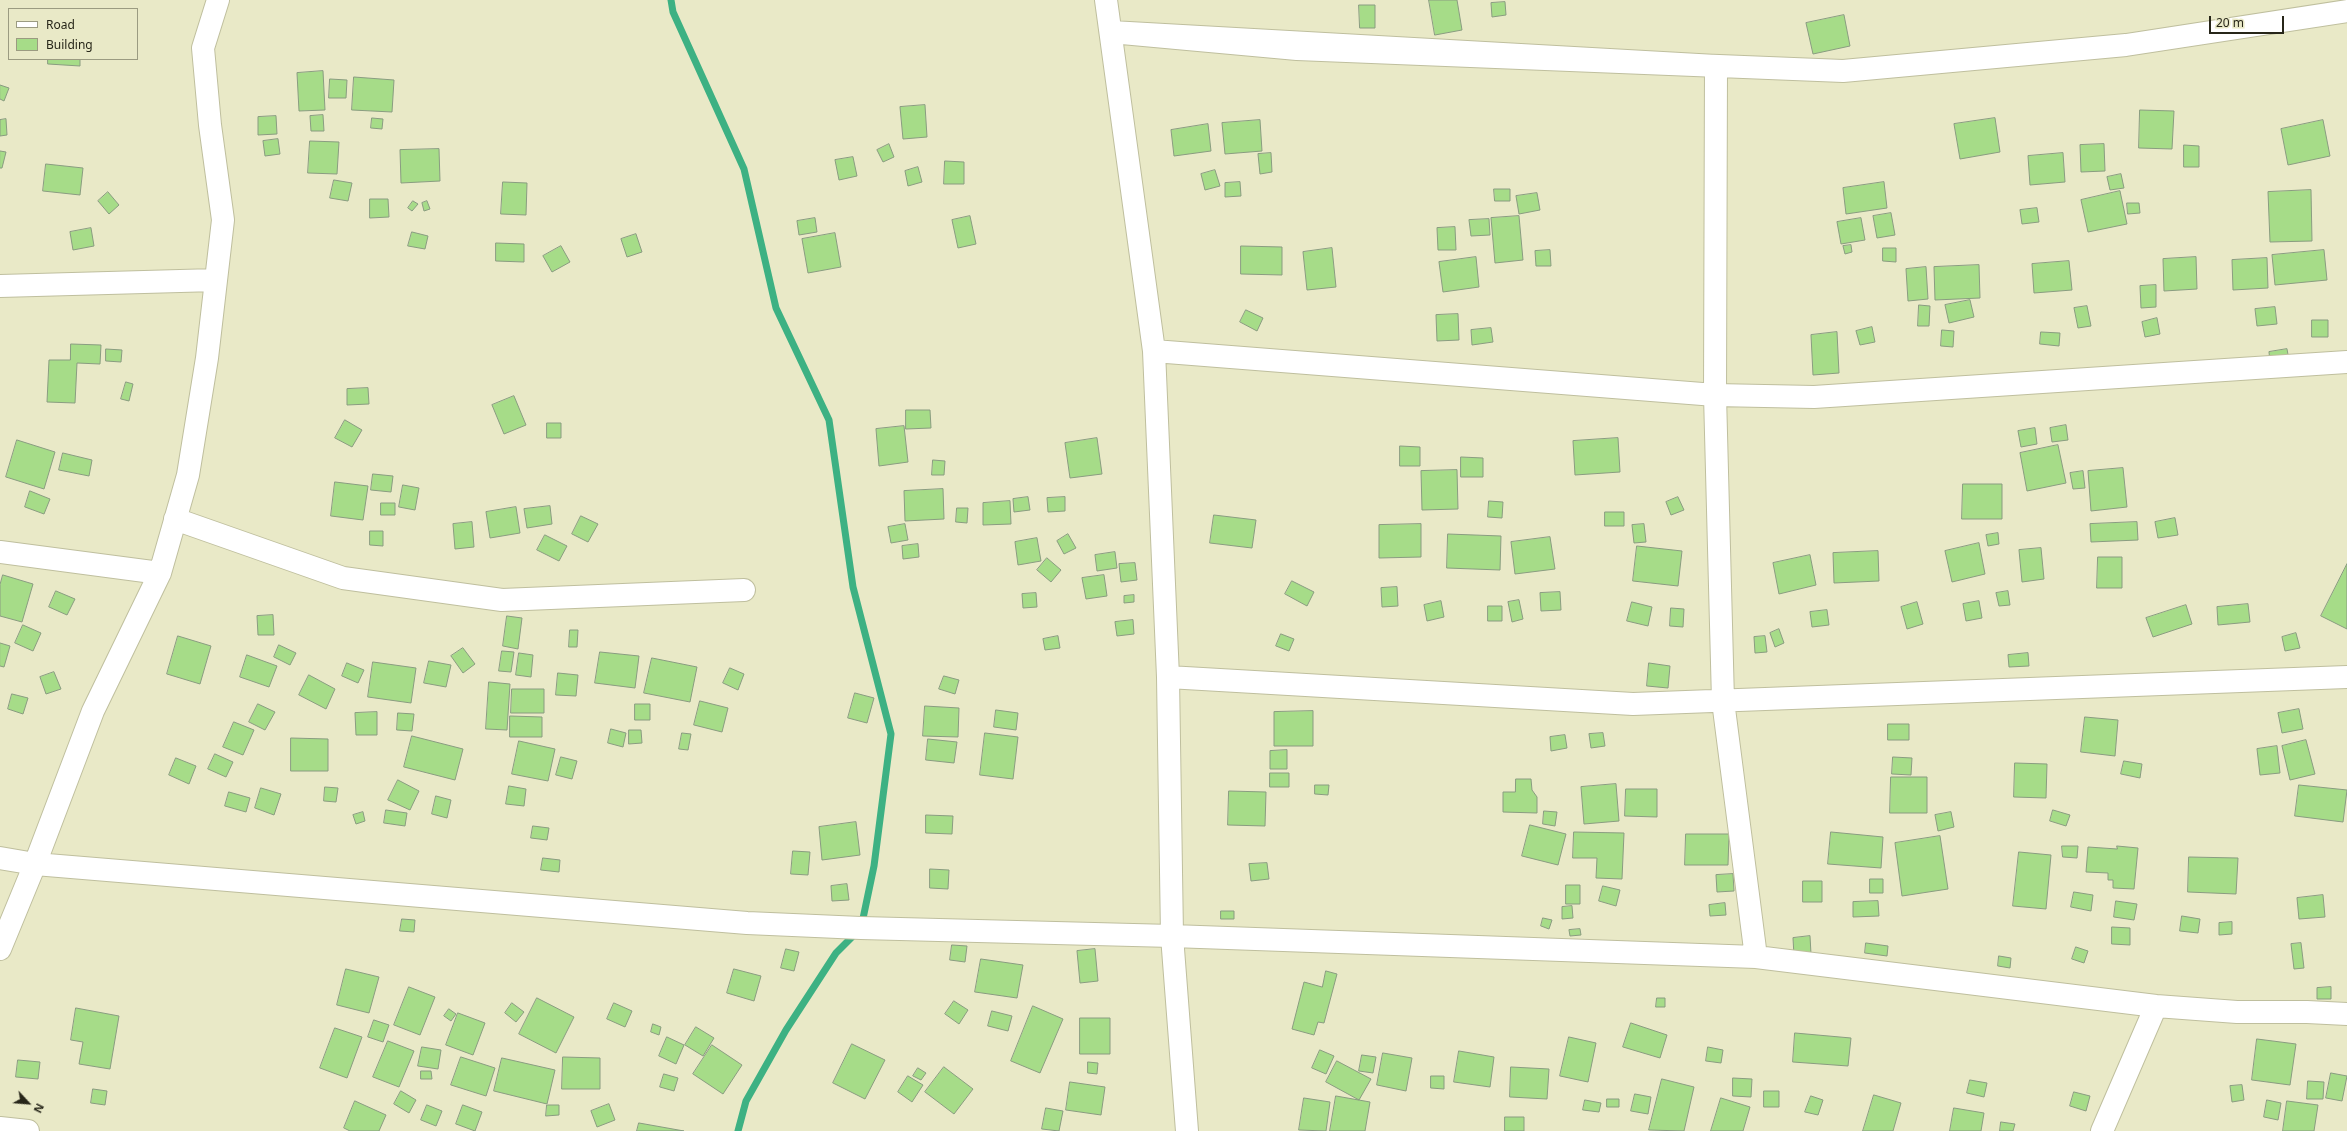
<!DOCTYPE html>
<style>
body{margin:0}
#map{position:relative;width:2347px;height:1131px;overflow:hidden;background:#e9e9c7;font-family:"Noto Sans",sans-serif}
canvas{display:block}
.legend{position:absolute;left:8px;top:8px;width:130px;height:52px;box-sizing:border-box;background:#e9e9c7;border:1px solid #9b9b81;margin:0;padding:5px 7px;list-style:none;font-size:12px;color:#272619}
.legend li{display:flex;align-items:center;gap:8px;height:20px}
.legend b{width:20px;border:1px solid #9b9b81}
.north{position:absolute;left:8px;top:1083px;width:40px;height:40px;-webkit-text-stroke:3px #e9e9c7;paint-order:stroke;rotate:116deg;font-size:11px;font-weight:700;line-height:16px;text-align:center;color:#272619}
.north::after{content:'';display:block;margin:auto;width:14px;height:18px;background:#272619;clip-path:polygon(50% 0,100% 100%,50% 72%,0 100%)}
.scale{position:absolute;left:2209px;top:16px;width:75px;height:18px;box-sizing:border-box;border:2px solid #272619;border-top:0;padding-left:5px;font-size:12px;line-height:14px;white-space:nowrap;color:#272619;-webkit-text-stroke:3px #e9e9c7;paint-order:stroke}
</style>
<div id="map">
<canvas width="2347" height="1131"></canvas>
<ul class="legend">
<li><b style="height:5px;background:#fff"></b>Road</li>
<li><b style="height:11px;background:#a6dc88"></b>Building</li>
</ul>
<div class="north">N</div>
<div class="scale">20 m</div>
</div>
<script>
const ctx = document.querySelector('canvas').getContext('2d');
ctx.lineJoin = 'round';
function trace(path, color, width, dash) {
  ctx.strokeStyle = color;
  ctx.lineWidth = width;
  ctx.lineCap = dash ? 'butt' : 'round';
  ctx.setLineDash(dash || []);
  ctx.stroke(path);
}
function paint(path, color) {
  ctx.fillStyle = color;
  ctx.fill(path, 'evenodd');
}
const stream = new Path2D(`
 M671,0L673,12L744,169L776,308L829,420L853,587L891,734L874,866L861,928L836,953L786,1030L746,1101L738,1131`);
const building = new Path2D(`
 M1429,0H1457L1462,30L1435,35Z
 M1505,2L1506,15L1492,17L1491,3Z
 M1359,5H1375V28H1360Z
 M1844,15L1850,46L1813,54L1806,23Z
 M48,59H80V66L48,64Z
 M323,71L325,110L299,111L297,73Z
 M354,77L394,80L392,112L352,110Z
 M330,79L347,80L346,98H329Z
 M0,85L9,88L4,101L0,99Z
 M925,105L927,137L903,139L900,107Z
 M2140,110L2174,111L2172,149L2139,148Z
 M323,115L324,131H311L310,116Z
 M276,116L277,134L258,135V117Z
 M372,118L383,119L382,129L371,128Z
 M1995,118L2000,152L1960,159L1954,124Z
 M6,119L7,135L0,136V120Z
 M1260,120L1262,151L1225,154L1222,123Z
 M2323,120L2330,156L2288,165L2281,129Z
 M1208,124L1211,151L1174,156L1171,130Z
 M278,139L280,154L265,156L263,141Z
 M310,141L339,142L337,174L308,173Z
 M889,144L894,157L883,162L877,150Z
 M2104,144L2105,171L2081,172L2080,145Z
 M2184,145L2199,146V167H2184Z
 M439,149L440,181L401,183L400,150Z
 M0,151L6,152L2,168H0Z
 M1271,153L1272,172L1260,174L1258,154Z
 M2063,153L2065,182L2030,185L2028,156Z
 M853,157L857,176L839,180L835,160Z
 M945,161L964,162V184H944Z
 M46,164L83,168L80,195L43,191Z
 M918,167L922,182L908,186L905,171Z
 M1215,170L1220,186L1205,190L1201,174Z
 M2121,174L2124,188L2110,190L2107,177Z
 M334,180L352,183L348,201L330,198Z
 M503,182L527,183L526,215L501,214Z
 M1240,182L1241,196L1225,197V183Z
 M1884,182L1887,208L1846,214L1843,188Z
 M1494,189H1510V201H1495Z
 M2311,190L2312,241L2270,242L2268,192Z
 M2120,191L2127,224L2088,232L2081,200Z
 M108,192L119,205L109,214L98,201Z
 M1537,193L1540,210L1519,214L1516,196Z
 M370,199H388L389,217L370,218Z
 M413,201L418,204L412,211L408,208Z
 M427,201L430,209L424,211L422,203Z
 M2127,203H2139L2140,213L2128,214Z
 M2037,208L2039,222L2022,224L2020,210Z
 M1891,213L1895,235L1877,238L1873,216Z
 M970,216L976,244L958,248L952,220Z
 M1519,216L1523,260L1495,263L1491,218Z
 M815,218L817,232L799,235L797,221Z
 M1861,218L1865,240L1841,244L1837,222Z
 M1489,219L1490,235L1471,236L1469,220Z
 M1455,227L1456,250H1438L1437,228Z
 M91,228L94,246L73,250L70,232Z
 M412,232L428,236L425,249L408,246Z
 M835,233L841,267L808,273L802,239Z
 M636,234L642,252L627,257L621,239Z
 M496,243L524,244V262L496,261Z
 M1851,245L1852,252L1845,254L1843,246Z
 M561,246L570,262L552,272L543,256Z
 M1241,246L1282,247V275L1241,274Z
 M1332,248L1336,287L1307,290L1303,252Z
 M1883,248H1896V262L1883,261Z
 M1550,250L1551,266H1536L1535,251Z
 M2324,250L2327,280L2275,285L2272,255Z
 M1476,257L1479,287L1443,292L1439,262Z
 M2196,257L2197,289L2164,291L2163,259Z
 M2267,258L2268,288L2233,290L2232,260Z
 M2069,261L2072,290L2034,293L2032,264Z
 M1979,265L1980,298L1935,300L1934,267Z
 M1926,267L1928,299L1908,301L1906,269Z
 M2156,285V307L2141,308L2140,286Z
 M1970,300L1974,317L1949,323L1945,305Z
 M1919,305L1930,306L1929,326H1918Z
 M2087,306L2091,326L2078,328L2074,308Z
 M2275,307L2277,324L2257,326L2255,309Z
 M1246,310L1263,318L1257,331L1240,322Z
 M1458,314L1459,340L1437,341L1436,315Z
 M2157,318L2160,334L2145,337L2142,322Z
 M2312,320H2328V337H2312Z
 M1872,327L1875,342L1860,345L1856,331Z
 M1491,328L1493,342L1472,345L1471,330Z
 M1942,330L1954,331L1953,347L1941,346Z
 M1837,332L1839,373L1813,375L1811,335Z
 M2041,332L2060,333L2059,346L2040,344Z
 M71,344L101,345L100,364L77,363L75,403L47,402L49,360H70Z
 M106,349L122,350L121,362L106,361Z
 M2287,349L2289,360L2270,362L2269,352Z
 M126,382L133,384L129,401L121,399Z
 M368,388L369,404L347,405V389Z
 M514,396L526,425L504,434L492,405Z
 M906,410H930L931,428L906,429Z
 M345,420L362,430L352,447L335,438Z
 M547,423H561V438H547Z
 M2066,425L2068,440L2052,442L2050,428Z
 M904,426L908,462L879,466L876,429Z
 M2035,428L2037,444L2021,447L2018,431Z
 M1097,438L1102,474L1070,478L1065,443Z
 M1618,438L1620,472L1575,475L1573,441Z
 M17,440L55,452L44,489L6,477Z
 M2058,445L2066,483L2027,491L2020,453Z
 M1400,446L1420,447V466H1400Z
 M63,453L92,460L89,476L59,470Z
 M1461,457L1483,458V477H1461Z
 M933,460L945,461L944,475H932Z
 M2123,468L2127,507L2091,511L2088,471Z
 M1457,470L1458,509L1422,510L1421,471Z
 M2083,471L2085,488L2073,489L2070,473Z
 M373,474L393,476L391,492L371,490Z
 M335,482L368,486L363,520L331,516Z
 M1963,484H2002V519H1962Z
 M403,485L419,488L415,510L399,507Z
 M943,489L944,519L905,521L904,491Z
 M30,491L50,499L44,514L25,507Z
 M1028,497L1030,510L1014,512L1013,499Z
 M1065,497V511L1048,512L1047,498Z
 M1678,497L1684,510L1671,515L1666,502Z
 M1010,501L1011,524L983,525V503Z
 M1489,501L1503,502L1502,518L1488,517Z
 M381,503H395V515H381Z
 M550,506L552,524L527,528L524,509Z
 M516,507L520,533L490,538L486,512Z
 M957,508H968L967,523L956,522Z
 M1605,512H1624V526H1605Z
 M1214,515L1256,520L1252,548L1210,543Z
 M581,516L598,524L588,542L572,534Z
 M2175,518L2178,535L2158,538L2155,522Z
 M472,522L474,547L455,549L453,524Z
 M2137,522L2138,540L2091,542L2090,524Z
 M905,524L908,540L891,543L888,527Z
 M1421,524V557L1379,558V525Z
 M1644,524L1646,542L1634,543L1632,525Z
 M370,531H383V546L370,545Z
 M1998,533L1999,544L1988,546L1986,535Z
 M1068,534L1076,548L1064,554L1057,541Z
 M1448,534L1501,536L1500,570L1447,568Z
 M545,535L567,546L559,561L537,550Z
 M1550,537L1555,569L1515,574L1511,542Z
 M1037,538L1041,561L1018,565L1015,542Z
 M1979,543L1985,574L1952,582L1945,551Z
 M918,544L919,557L903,559L902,546Z
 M1637,546L1682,551L1678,586L1633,581Z
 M2041,548L2044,579L2022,582L2019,550Z
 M1878,551L1879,581L1834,583L1833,553Z
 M1115,552L1117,568L1097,571L1095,555Z
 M1810,555L1816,585L1779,594L1773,563Z
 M2098,557H2122V588H2097Z
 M1047,558L1061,570L1051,582L1037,570Z
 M1135,563L1137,580L1121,582L1119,564Z
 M2347,564V629L2321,616Z
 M3,575L33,584L22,622L0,616V585Z
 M1104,575L1107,596L1086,599L1082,578Z
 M1292,581L1314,592L1307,606L1285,594Z
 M1397,587L1398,606L1382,607L1381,588Z
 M56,591L75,599L67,615L49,607Z
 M2008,591L2010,605L1999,606L1996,593Z
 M1560,592L1561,610L1541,611L1540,593Z
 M1036,593L1037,607L1023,608L1022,594Z
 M1134,595V602L1124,603V596Z
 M1519,600L1523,619L1512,622L1508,602Z
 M1441,601L1444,617L1427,621L1424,605Z
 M1979,601L1982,618L1966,621L1963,604Z
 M1632,602L1652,607L1648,626L1627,621Z
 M1917,602L1923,624L1907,629L1901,607Z
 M2248,604L2250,622L2218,625L2217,607Z
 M2186,605L2192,624L2153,637L2146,618Z
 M1488,606H1502V621H1488Z
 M1671,608L1684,609L1683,627L1670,626Z
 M1827,610L1829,625L1812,627L1810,612Z
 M273,615L274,635H258L257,616Z
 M507,616L522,618L518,649L503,646Z
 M1133,620L1134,634L1117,636L1115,622Z
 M23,625L41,633L33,651L15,643Z
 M1779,629L1784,643L1775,647L1770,633Z
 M570,630H578L577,647H569Z
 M2296,633L2300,648L2285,651L2282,637Z
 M1281,634L1294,639L1289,651L1276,646Z
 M178,636L211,646L200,684L167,674Z
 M1058,636L1060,648L1045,650L1043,639Z
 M1765,636L1767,652L1755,653L1754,637Z
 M0,643L10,646L4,667L0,666Z
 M279,645L296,653L290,665L274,657Z
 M463,648L475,664L463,673L451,656Z
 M502,651L514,652L511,672L499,671Z
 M600,652L639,656L635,688L595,683Z
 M519,653L533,655L531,677L516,675Z
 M2028,653L2029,666L2009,667L2008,655Z
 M247,655L277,666L269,687L240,677Z
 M652,658L697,667L690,702L644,693Z
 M429,661L451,665L446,687L424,683Z
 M373,662L416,668L411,703L368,697Z
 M347,663L364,670L358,683L342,676Z
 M1649,663L1670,666L1668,688L1647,686Z
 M730,668L744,674L738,690L723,683Z
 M54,672L61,689L46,694L40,677Z
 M558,673L578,675L576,696L556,695Z
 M309,675L335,689L326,709L299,695Z
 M944,676L959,680L955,694L939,689Z
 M489,682L510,684L507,730L486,729Z
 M512,689H544V713H511Z
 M855,693L874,698L867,723L848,718Z
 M12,694L28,698L23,714L8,709Z
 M700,701L728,708L722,732L694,725Z
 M258,704L275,712L265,730L249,722Z
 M635,704H650V720H635Z
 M925,706L959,708L958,737L923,736Z
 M2299,709L2303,729L2282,733L2278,713Z
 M996,710L1018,713L1016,730L994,727Z
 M1313,711V746H1274V712Z
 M377,712V735H356L355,713Z
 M398,713L414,714L412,731L397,730Z
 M510,716L542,717V737H510Z
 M2085,717L2118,720L2115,756L2081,752Z
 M234,722L254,730L243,755L223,747Z
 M1888,724H1909V740H1888Z
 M611,729L626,733L623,747L608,743Z
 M629,730H641L642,743L629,744Z
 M682,733L691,734L688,750L679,749Z
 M985,733L1018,737L1013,779L980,775Z
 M1603,733L1605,746L1591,748L1589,734Z
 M1565,735L1567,748L1551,751L1550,737Z
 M412,736L463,749L455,780L404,767Z
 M291,738L328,739V771H291Z
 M928,739L957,742L954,763L926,760Z
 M2306,740L2315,774L2290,780L2282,746Z
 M519,741L555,749L548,781L512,774Z
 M2277,746L2280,773L2260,775L2257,749Z
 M1287,750V769H1270V751Z
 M215,754L233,762L226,777L208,769Z
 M561,757L577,761L572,779L556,775Z
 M1893,757L1912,758L1911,775L1892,774Z
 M176,758L196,766L189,784L169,775Z
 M2124,761L2142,764L2140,778L2121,774Z
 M2015,763L2047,764L2046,798L2014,797Z
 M1270,773H1289V787H1270Z
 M1891,777H1927V813H1890Z
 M1516,779H1531L1532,790L1537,797V813L1503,812V792H1515Z
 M398,780L419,791L410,810L388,800Z
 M1616,784L1619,821L1584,824L1581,787Z
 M1315,785H1329L1328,795L1315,794Z
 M2299,785L2347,790L2343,822L2295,816Z
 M509,786L526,789L524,806L506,804Z
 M325,787L338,788L336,802L324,801Z
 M261,788L281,794L274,815L255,808Z
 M1626,789H1657V817L1625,816Z
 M1229,791L1266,792L1265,826L1228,825Z
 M229,792L250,798L246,812L225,806Z
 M436,796L451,800L447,818L432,814Z
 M386,810L407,813L405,826L384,823Z
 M2053,810L2070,815L2066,826L2050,821Z
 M1544,811L1557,812L1555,826L1543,824Z
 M363,812L365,821L356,824L353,815Z
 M1951,812L1954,827L1938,831L1935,815Z
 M926,815L953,816L952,834L926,833Z
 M856,822L860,855L822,860L819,827Z
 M1530,825L1566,834L1558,865L1522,856Z
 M533,826L549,828L547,840L531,838Z
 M1574,832L1624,833L1622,879L1596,878L1597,858H1573Z
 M1831,832L1883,837L1881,868L1828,864Z
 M1686,834H1729L1728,865H1685Z
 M1940,836L1948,889L1902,896L1895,843Z
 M2062,846H2078L2077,858L2063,857Z
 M2117,846L2138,848L2134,889L2113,888V880H2108V873L2086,872L2088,847L2117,849Z
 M793,851L810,852L808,875L791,874Z
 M2019,852L2051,855L2046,909L2013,906Z
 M2189,857L2238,858L2236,894L2188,892Z
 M543,858L560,860L559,872L541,870Z
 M1267,863L1269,879L1251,881L1249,864Z
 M930,869L949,870L948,889L930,888Z
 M1733,874L1734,891L1717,892L1716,875Z
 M1870,879H1883V893H1870Z
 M1803,881H1822V902H1803Z
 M847,884L849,900L832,901L831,886Z
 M1566,885H1580V904H1566Z
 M1603,886L1620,890L1616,906L1599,901Z
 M2074,892L2093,895L2091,911L2071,907Z
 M2323,895L2325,917L2299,919L2297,898Z
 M1878,901L1879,916L1853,917V902Z
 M2116,901L2137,904L2134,920L2114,917Z
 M1725,903L1726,915L1710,916L1709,905Z
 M1572,906L1573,918L1562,919V907Z
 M1221,911H1234V919H1221Z
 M2182,916L2200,919L2198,933L2180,931Z
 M1543,918L1552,920L1549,929L1541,926Z
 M402,919L415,920L414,932L400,931Z
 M2232,922V934L2219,935V923Z
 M2112,927L2130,928V945L2112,944Z
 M1580,929L1581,935L1570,936L1569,930Z
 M1810,936L1811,954L1794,956L1793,938Z
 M1866,943L1888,946L1887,956L1865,953Z
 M2301,943L2304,968L2294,969L2291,944Z
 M952,945L967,946L965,962L950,960Z
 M2076,947L2088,951L2084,963L2072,959Z
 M786,949L799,952L794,971L781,968Z
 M1095,949L1098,981L1080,983L1077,951Z
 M1999,956L2011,958L2010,968L1998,966Z
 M981,959L1023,965L1017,998L975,992Z
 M346,969L379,977L369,1013L337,1005Z
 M734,969L761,976L754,1001L727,993Z
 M1326,971L1337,974L1324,1023L1318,1022L1314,1035L1292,1029L1304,982L1322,987Z
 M409,987L435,997L420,1035L394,1025Z
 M2331,987V999H2317V988Z
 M537,998L574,1017L556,1053L519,1034Z
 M1657,998H1665V1007H1656Z
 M954,1001L968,1010L959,1024L945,1014Z
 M512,1003L524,1012L516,1022L505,1013Z
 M614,1003L632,1011L625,1027L607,1019Z
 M1033,1006L1063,1019L1040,1073L1011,1061Z
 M76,1008L119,1016L110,1069L79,1064L83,1042L71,1040Z
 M449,1009L456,1014L451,1021L444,1016Z
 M992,1011L1012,1016L1008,1031L988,1026Z
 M458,1013L485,1023L473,1055L446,1045Z
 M1080,1018H1110V1054H1080Z
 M374,1020L389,1025L383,1042L368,1037Z
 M1631,1023L1667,1035L1660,1058L1623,1047Z
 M653,1024L661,1027L659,1035L651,1032Z
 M696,1027L714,1038L703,1056L685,1045Z
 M335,1028L362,1037L347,1078L320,1068Z
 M1795,1033L1851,1038L1848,1066L1793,1062Z
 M667,1037L684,1045L676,1064L659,1056Z
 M1569,1037L1596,1043L1588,1082L1560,1076Z
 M2257,1039L2296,1044L2290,1085L2252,1080Z
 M388,1041L414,1051L399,1087L373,1077Z
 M852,1044L885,1060L865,1099L833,1083Z
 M712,1045L742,1065L723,1094L693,1074Z
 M422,1047L441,1050L438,1069L418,1066Z
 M1708,1047L1723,1050L1721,1063L1706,1061Z
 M1320,1050L1334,1056L1326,1074L1312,1068Z
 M1459,1051L1494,1057L1490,1087L1454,1082Z
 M1383,1053L1412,1058L1406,1091L1377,1085Z
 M1362,1055L1376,1057L1373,1073L1359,1071Z
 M461,1057L495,1068L486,1096L451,1085Z
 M563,1057L600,1058V1089H562Z
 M502,1058L555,1070L547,1104L494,1091Z
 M18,1060L40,1062L38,1079L16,1077Z
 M1337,1061L1371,1079L1359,1100L1326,1082Z
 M1088,1062L1098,1063L1097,1074L1088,1073Z
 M944,1067L973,1089L954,1114L925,1092Z
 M1511,1067L1549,1069L1547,1099L1510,1097Z
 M918,1068L926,1073L921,1080L913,1076Z
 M421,1071H431L432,1079H421Z
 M2331,1073L2347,1076L2342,1101L2326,1098Z
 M664,1074L678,1078L674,1091L660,1087Z
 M908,1076L923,1085L912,1102L898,1092Z
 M1431,1076H1444V1089L1431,1088Z
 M1733,1078L1752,1079L1751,1097L1733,1096Z
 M1662,1079L1694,1087L1684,1131L1649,1130Z
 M1970,1080L1987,1083L1984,1097L1967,1093Z
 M2308,1081L2324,1082L2323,1099H2307Z
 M1070,1082L1105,1087L1101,1115L1066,1110Z
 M2242,1085L2244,1100L2232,1102L2230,1086Z
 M93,1089L107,1091L105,1105L91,1103Z
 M401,1091L416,1100L409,1113L394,1104Z
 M1764,1091H1779V1107H1764Z
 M2074,1092L2090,1096L2086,1111L2070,1106Z
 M1635,1094L1651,1097L1648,1114L1631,1111Z
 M1874,1095L1901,1103L1893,1131H1863Z
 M1336,1096L1370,1102L1365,1131H1330Z
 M1811,1096L1823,1100L1818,1115L1805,1112Z
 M1304,1098L1330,1102L1326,1131L1299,1130Z
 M1721,1098L1750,1107L1743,1131H1711Z
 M1607,1099H1619V1107H1607Z
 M1585,1100L1601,1103L1599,1112L1583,1110Z
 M2267,1100L2281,1103L2278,1120L2264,1117Z
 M355,1101L386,1115L379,1131H350L344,1128Z
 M2287,1101L2318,1105L2314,1131H2283Z
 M609,1104L615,1120L597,1127L591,1111Z
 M427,1105L442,1111L436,1126L421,1120Z
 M463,1105L482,1112L475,1131L456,1124Z
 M547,1105H559V1115L546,1116Z
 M1046,1108L1063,1111L1059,1131L1042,1129Z
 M1954,1108L1984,1113L1981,1131H1950Z
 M1505,1117H1524V1131H1505Z
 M2001,1122L2015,1124L2013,1131H2000Z
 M639,1123L684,1131H637Z`);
const street = new Path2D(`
 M1106,0L1154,351L1168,677L1172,936L1187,1131
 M1716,66L1111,32L1297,49L1843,71L2126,45L2347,11
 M1716,66L1715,395L1723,701L1756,957
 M0,286L216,280
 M1154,351L1715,395L1814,397L2347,362
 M175,519L343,578L502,600L744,590
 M0,552L160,573
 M1168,677L1633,704L2347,677
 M0,858L35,864L747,923L861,928L1172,936L1756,957L2156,1006L2237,1012H2307L2347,1014
 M0,949L35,864L93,711L160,573L188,475L207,358L223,220L210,125L203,48L218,0
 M0,1128L28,1131
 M2102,1131L2156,1006`);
trace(stream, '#3db183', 7);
paint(building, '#a6dc88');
trace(building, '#899c80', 1);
trace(street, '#bfbf9e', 24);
trace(street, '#fff', 22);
</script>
